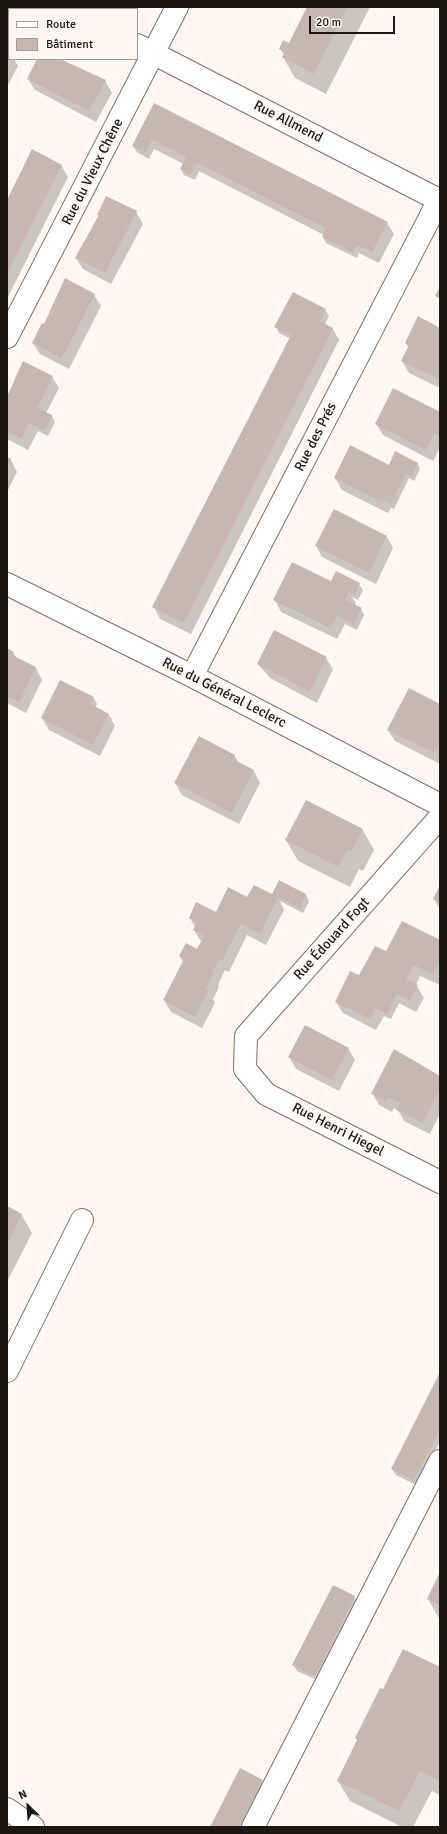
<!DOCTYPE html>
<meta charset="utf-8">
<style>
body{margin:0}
#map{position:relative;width:447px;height:1834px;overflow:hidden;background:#fdf6f3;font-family:Signika,sans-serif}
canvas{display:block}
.frame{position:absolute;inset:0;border:8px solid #1c1614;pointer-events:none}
.legend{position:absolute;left:8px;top:8px;width:130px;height:52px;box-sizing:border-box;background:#fdf6f3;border:1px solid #a39c9a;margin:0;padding:5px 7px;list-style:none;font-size:12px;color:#1c1614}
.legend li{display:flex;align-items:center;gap:8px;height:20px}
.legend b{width:20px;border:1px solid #a39c9a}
.north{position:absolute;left:8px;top:1786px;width:40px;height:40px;-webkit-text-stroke:3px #fdf6f3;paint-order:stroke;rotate:335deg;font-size:11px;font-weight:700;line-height:16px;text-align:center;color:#1c1614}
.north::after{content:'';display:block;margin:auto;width:14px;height:18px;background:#1c1614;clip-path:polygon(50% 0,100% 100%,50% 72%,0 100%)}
.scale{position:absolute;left:309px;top:16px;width:86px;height:18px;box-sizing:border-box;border:2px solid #1c1614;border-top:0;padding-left:5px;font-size:12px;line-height:14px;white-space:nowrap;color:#1c1614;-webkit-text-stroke:3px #fdf6f3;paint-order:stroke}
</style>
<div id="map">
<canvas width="447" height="1834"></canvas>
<div class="frame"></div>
<ul class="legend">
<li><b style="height:5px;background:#fff"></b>Route</li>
<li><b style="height:11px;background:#c7b7b1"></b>Bâtiment</li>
</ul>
<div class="north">N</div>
<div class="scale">20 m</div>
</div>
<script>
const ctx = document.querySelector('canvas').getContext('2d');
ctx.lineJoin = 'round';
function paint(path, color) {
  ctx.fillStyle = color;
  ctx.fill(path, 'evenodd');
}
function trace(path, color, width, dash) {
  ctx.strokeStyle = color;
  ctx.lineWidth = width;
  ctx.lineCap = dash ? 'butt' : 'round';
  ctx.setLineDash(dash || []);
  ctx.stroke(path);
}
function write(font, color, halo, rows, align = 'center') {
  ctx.font = font + ' Signika,sans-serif';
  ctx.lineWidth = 3.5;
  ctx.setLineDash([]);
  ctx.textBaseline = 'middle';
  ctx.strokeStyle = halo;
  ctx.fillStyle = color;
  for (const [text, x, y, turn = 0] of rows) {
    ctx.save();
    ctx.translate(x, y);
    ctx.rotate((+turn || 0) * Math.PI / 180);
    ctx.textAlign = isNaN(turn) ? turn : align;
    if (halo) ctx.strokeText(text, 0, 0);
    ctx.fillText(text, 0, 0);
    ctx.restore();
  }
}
const shadow = new Path2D(`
 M309,7H370L326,94L295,78L283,57L284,55L280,49L289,44Z
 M7,52L9,53V59H14L18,66L7,87Z
 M38,59H60L105,81L112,93L96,122L35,90L28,79Z
 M154,104L387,223L394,234L379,263L359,253L357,258L326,243L323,237L324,235L199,171L195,180L184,175L181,169L184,164L154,149L149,159L137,152L133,146Z
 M61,165L68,177L7,299V202Z
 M107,197L136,212L143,224L111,284L83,269L76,258L87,240Z
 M94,295L101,306L69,369L40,354L33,343L45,325Z
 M325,310L329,316L325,324L333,329L339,340L191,634L160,619L154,607L291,339L279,333L276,327Z
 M440,329V388L409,373L402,361L409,349L406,343Z
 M23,362L52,377L59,388L46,413L52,416L55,422L48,436L38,431L28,450L7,439V397L16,381L15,378Z
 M440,413V448L433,461L383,435L376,424Z
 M7,458L11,460L17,472L7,492Z
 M417,463L420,469L414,481L409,478L394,509L391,508L388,513L342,490L335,478L389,466Z
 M334,511L387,537L393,548L376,584L322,557L316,546Z
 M334,584H359L363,590L358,600L352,597L356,603L355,605L361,609L364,615L357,630L345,624L337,639L281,612L275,600Z
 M7,649L13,652L17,659L36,668L42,680L26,713L7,703Z
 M326,658L333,669L317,703L270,678L258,664Z
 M94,698L97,704L95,708L109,715L115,726L100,756L49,730L42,718Z
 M440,705V764L395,741L388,730Z
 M235,756L239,764L254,771L260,783L239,824L182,795L175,783Z
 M362,829L374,850L363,871L359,869L350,887L298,861L286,840Z
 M280,882L306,895L309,901L303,913L280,901L284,910L266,945L247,935L229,972L225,970L218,985L219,987L213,999L215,1003L202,1028L171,1012L164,1000L183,962L180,956L198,950L202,943L194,930L195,927L190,918L216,913L248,899L275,897Z
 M440,887V910L434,899Z
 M440,942V985L420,976L416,985L424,998L416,1012L399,1003L391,1019L384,1016L376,1030L343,1013L336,1002L360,977L389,954Z
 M348,1048L355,1060L339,1091L296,1069L289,1057Z
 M440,1077V1113L430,1134L404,1121L398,1110L394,1108L392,1112L379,1105L373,1094Z
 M7,1207L21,1214L32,1233L7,1282Z
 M440,1374V1441L418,1486L396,1475L392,1469Z
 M440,1574V1620L428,1599Z
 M354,1597L358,1603L319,1681L297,1671L293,1665Z
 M440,1668V1795L432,1791L413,1827H402L350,1801L338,1781L383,1691Z
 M262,1781L265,1787L245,1827H211Z`);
const building = new Path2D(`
 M307,7H348L314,74L282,57L285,52L279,49L283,40L289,43Z
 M7,51L9,52L7,63Z
 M37,59H60L106,80L89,111L27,79Z
 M154,103L388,222L372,252L357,245L353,253L322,237L326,228L197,163L191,175L180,169L186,157L152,140L146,153L132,146Z
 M32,149L62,165L7,274V200Z
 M106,196L137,211L105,273L75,258L99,215H97Z
 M65,278L95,294L62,358L32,343L42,323L44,324Z
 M440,287V298L435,296Z
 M293,292L326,309L320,321L333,328L184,623L152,607L291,335L274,327Z
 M418,316L440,328V380L401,361L409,345L405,343Z
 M23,361L53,376L37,408L52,415L44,431L29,423L21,439L7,431V397Z
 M393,388L440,412V436L435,433L426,450L375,424Z
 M350,445L389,465L395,451L418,463L411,476L406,473L391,504L383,500L382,502L334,478Z
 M7,457L11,459L7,468Z
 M334,509L387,536L369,573L315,546Z
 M292,562L331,581L336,571L360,583L355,595L349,592L345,600L362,608L353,624L337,616L330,628L273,600Z
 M274,630L327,657L310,692L257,664Z
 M7,648L14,652L12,655L36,667L19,702L7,696Z
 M60,680L94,697L91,704L109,714L93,745L41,718Z
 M409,688L440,704V743L434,753L387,730Z
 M199,736L235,755L233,759L254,770L232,813L174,783Z
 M306,800L363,829L351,851L347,849L338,867L285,840Z
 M279,880L306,894L300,908L278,897L260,934L241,924L222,961L219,959L212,973L213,974L206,989L209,990L195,1017L163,1000L184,959L179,956L186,943L197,949L204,936L193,930L197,922L189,918L196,902L216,912L228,887L247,897L254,885L272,894Z
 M440,885V903L433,899Z
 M402,921L440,940V961L433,975L414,965L406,979L418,985L410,1001L397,994L387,1014L375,1008L370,1019L335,1002L350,971L359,975L375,946L386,951Z
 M305,1025L349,1048L332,1080L288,1057Z
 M394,1049L440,1076V1089L423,1123L396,1110L400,1103L388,1097L386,1101L371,1094Z
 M7,1206L22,1214L7,1244Z
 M440,1372V1429L414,1480L391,1469Z
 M440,1572V1605L427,1599Z
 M333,1585L355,1596L315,1676L292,1665Z
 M403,1649L440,1667V1781L420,1771L399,1811L337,1781L357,1740L355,1738L380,1688L383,1689Z
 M240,1768L263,1780L239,1827H210Z`);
const minor = new Path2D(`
 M62,7L66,9
 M137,45L439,200
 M7,337L177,7
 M7,584L192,676L440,805
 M192,676L440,198
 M440,817L246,1036L245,1069L266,1094L440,1182
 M7,1371L82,1220
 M7,1809L33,1827
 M253,1827L440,1461`);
const streetNames = [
 ["Rue Allmend",288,122,27],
 ["Rue du Vieux Chêne",93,172,-63],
 ["Rue des Prés",316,437,-63],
 ["Rue du Général Leclerc",224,693,27],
 ["Rue Édouard Fogt",332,939,-48],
 ["Rue Henri Hiegel",338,1130,27]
];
paint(shadow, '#0003');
paint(building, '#c7b7b1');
trace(minor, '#7f706b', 24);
trace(minor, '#fff', 22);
write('14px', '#1c1614', '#fdf6f3', streetNames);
</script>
